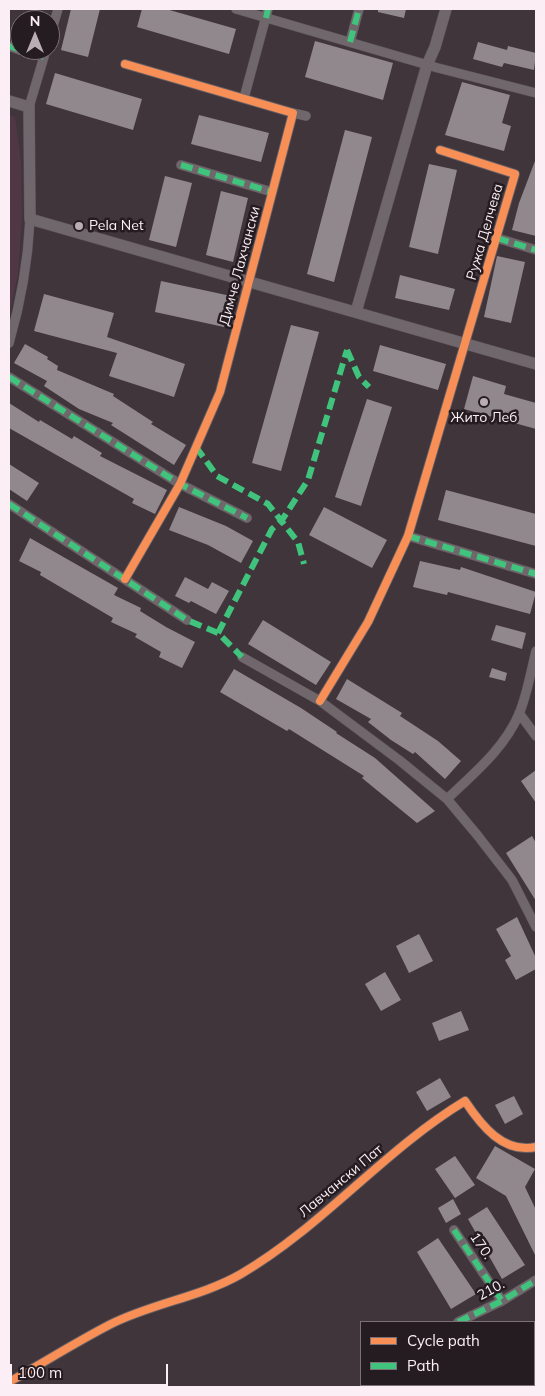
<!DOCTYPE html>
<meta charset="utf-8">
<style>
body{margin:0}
#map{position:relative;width:545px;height:1396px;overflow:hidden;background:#40353b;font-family:Mulish,sans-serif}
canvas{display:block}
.frame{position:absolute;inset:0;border:10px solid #fbeef5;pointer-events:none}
.legend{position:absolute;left:360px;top:1321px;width:175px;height:65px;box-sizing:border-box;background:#241c20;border:1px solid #7a7075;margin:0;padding:6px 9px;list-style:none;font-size:15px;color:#fbeef5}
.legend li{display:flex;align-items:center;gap:10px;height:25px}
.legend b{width:25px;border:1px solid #7a7075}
.north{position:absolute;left:10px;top:10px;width:50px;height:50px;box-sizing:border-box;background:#241c20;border:1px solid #7a7075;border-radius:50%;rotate:0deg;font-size:14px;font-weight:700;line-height:20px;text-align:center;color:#fbeef5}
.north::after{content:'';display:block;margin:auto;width:18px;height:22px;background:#baadb4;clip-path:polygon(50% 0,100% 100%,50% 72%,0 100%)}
.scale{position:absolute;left:10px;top:1364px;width:158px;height:22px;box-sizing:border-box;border:2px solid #fbeef5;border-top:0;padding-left:6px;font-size:15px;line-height:18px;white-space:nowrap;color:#fbeef5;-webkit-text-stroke:4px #241c20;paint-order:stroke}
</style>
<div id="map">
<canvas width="545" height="1396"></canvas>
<div class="frame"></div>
<ul class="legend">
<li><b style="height:6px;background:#f78f57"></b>Cycle path</li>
<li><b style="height:6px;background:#40c37c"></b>Path</li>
</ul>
<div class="north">N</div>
<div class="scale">100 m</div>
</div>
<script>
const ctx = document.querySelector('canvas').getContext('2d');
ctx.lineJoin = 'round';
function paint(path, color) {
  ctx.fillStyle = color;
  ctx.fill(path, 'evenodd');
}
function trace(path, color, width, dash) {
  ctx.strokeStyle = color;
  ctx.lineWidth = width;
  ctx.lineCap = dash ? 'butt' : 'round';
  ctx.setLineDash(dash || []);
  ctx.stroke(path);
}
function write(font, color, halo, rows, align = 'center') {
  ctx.font = font + ' Mulish,sans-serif';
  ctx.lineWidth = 5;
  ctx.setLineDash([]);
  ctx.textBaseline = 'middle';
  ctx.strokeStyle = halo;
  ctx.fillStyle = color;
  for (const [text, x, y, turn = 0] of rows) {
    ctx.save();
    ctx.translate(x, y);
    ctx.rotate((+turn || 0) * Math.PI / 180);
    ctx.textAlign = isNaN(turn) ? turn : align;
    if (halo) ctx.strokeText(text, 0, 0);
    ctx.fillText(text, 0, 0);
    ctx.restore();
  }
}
const built = new Path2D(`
 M9,115L15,117L21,162L22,217L18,273L9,317Z`);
const building = new Path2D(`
 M71,9H100L88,57L61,50Z
 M142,9H166L236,29L229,54L137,27Z
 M378,9H406L404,18L378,12Z
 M315,41L393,63L383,100L305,77Z
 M478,42L507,50L508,46L536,53L534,70L504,63L502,67L473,59Z
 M55,73L142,99L133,130L46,104Z
 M462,82L510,95L502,123L511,126L504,151L445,135Z
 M199,115L269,133L261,162L191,144Z
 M345,130L372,137L334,282L307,274Z
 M535,161H536V236L512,230L519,203Z
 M429,164L457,170L438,254L409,247Z
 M165,176L192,183L176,247L149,240Z
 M221,191L248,198L233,262L206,255Z
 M497,256L525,262L511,323L484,317Z
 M400,275L455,289L449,310L395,298Z
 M161,281L231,296L224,327L155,312Z
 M44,294L114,313L107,337L185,364L174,397L109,376L117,353L34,331Z
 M291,325L319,332L281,471L252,463Z
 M25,344L48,357L47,359L58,366L57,370L114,394L113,396L153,422L151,424L186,445L174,465L111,425L113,423L79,409L44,386L47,381L14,363Z
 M380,345L446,364L438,390L373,371Z
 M473,376L506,386L504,394L536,403V429L464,409Z
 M367,399L392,407L361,506L335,497Z
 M9,403L39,422L40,420L72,439L74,436L102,453L100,456L167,490L155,514L132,503L134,499L9,428Z
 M9,464L39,483L27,501L9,489Z
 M446,490L536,514V546L438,520Z
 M179,507L226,526L253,541L241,563L208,545L169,530Z
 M324,507L387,540L372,568L309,535Z
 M30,538L118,588L114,595L141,608L140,611L166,627L195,642L182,668L159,657L161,652L135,637L137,634L111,622L113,618L40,575L41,572L19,561Z
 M420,561L460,570L461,567L536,592L530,614L448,592L447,595L413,587Z
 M185,577L208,589L212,582L229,591L216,614L191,601L189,603L175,596Z
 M263,620L331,662L316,685L248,644Z
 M496,625L526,633L522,649L491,640Z
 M492,668L507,673L505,681L489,677Z
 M234,669L301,708L337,732L336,733L375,758L435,811L417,823L362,778L364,776L289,729L287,731L220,692Z
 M347,679L402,713L400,716L438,741L461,761L445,779L415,752L413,754L391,740L368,722L371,719L336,699Z
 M536,770V803L521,781Z
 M532,836L536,843V901L506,853Z
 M517,917L536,958V969L516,980L505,960L511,956L496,929Z
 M419,934L433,961L409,973L396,946Z
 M385,972L401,1000L381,1011L365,984Z
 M461,1011L469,1030L439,1041L432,1023Z
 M440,1078L451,1097L427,1111L416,1092Z
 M514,1096L523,1114L505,1124L495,1105Z
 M495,1146L535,1169L525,1187L536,1210V1257L506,1196L476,1178Z
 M455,1156L475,1185L455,1198L435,1169Z
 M453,1199L461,1214L446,1223L438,1208Z
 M487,1207L525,1265L502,1279L468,1219Z
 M438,1238L476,1294L451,1309L417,1252Z`);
const minor = new Path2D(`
 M236,9L438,68L536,93
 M50,36L58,9
 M350,42L359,9
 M9,46L20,50
 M21,50L44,57
 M244,98L268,9
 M29,107L46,50
 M293,113L306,116
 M181,165L272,192
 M497,238L536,250
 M9,343C21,302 28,261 30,219
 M9,377L180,484L247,518
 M9,504L187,620
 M408,536L536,574
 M125,579L180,484L220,392L293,113L125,64
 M242,657L320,701L399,760L447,799L478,836L512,880L536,927
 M320,701L368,622L408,536L515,174L440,150
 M519,713L536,736
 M447,799C474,773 504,749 519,714C527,695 531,671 536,651
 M454,1230L502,1301
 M458,1322L502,1301L536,1280
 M9,1382C43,1363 76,1342 111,1324C153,1303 201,1297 241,1274C323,1226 384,1150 465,1101C481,1125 503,1154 536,1147`);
const tertiary = new Path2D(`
 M9,101L29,107L30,219L536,364
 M356,312L427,65L435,47L446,9`);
const quiet = new Path2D(`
 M266,18L268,9
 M350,42L359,9
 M9,46L20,50
 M21,50L44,57
 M181,165L272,192
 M497,238L536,250
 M347,350L359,377L369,387
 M9,377L180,484L247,518
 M196,447L217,476L268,504L298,542L304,564
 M9,504L187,620L218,633L242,657
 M408,536L536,574
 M218,633L272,529L282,520L308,480L347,350
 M454,1230L502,1301
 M458,1322L502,1301L536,1280`);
const cycleway = new Path2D(`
 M125,579L180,484L220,392L293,113L125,64
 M320,701L368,622L408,536L515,174L440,150
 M9,1382C43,1363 76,1342 111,1324C153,1303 201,1297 241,1274C323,1226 384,1150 465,1101C481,1125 503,1154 536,1147`);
const markers = [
 [79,226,5,"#baadb4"],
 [484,402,5,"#baadb4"]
];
const poiNames = [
 ["Pela Net",89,226],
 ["Жито Леб",484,418,"center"]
];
const streetNames = [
 ["Ружа Делчева",485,232,-74],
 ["Димче Лахчански",240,266,-75],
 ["Лавчански Пат",341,1181,-40],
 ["170.",481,1246,56],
 ["210.",491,1290,-28]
];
paint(built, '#4f3744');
paint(building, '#91888d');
trace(minor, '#5d5459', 10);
trace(tertiary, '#5d5459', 12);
trace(minor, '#6f676b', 9);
trace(tertiary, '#6f676b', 11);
trace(quiet, '#40c37c', 6, [12, 6]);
trace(cycleway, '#f78f57', 8);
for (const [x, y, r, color] of markers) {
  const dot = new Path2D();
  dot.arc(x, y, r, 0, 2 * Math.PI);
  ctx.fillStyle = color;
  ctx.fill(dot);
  trace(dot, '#241c20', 2);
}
write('14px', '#fbeef5', '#241c20', poiNames, 'left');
write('14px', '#fbeef5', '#241c20', streetNames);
</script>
